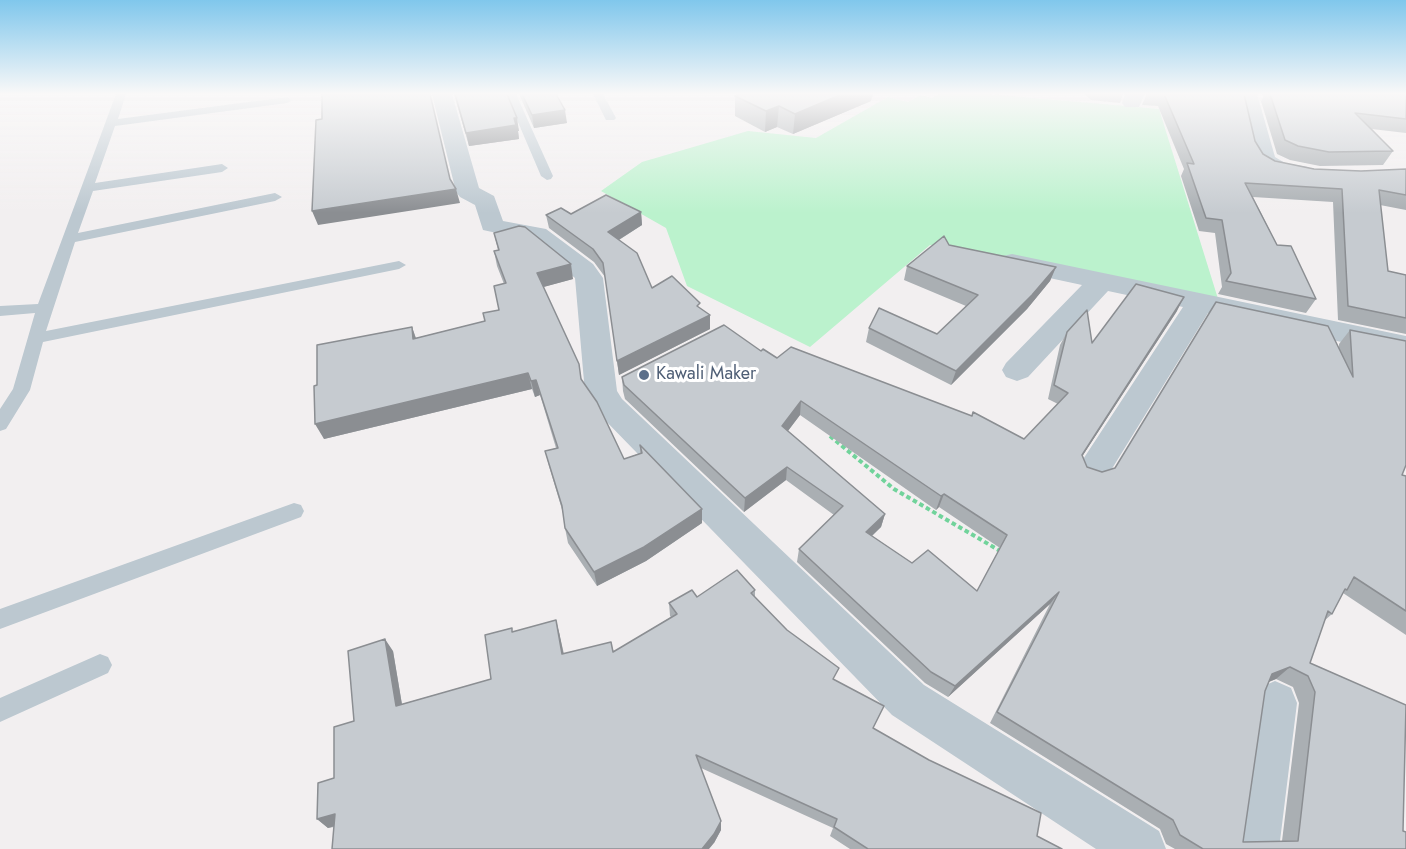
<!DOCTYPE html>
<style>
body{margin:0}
canvas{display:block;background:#f2eff0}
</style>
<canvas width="1406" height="849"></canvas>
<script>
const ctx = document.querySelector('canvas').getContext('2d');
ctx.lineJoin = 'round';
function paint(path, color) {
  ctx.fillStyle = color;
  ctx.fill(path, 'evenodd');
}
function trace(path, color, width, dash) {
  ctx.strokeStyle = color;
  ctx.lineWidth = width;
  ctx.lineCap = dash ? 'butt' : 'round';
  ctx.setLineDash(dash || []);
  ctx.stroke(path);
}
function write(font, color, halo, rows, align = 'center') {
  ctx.font = font + ' Jost,sans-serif';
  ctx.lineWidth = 6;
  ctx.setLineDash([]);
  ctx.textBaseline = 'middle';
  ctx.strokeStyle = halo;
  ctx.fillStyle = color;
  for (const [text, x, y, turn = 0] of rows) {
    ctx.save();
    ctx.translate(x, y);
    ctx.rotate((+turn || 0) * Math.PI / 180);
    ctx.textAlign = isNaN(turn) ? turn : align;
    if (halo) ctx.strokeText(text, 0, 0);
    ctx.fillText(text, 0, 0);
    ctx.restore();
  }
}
const green = new Path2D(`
 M940,94H989L1159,109L1219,302L930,245L810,347L687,286L666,228L601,191L642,162L748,131L816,138L888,97L908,102L921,95L932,98Z`);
const path = new Path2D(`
 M830,436L894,489L1002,552`);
const service = new Path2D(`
 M116,94H126L118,119L287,97L292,100L287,103L115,126L95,183L222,164L228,168L222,172L93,191L78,233L275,193L282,197L275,201L75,242L46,331L399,261L406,265L399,269L43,342L30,390L6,429L0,431V409L13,389L35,313L0,316V306L38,304Z
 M506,94H516L553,176L551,179L547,180L541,176Z
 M593,94H603L616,118L614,120H606Z
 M294,503L301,505L304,511L301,517L0,629V609Z
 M100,654L108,657L112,665L108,673L0,722V698Z`);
const minor = new Path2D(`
 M432,94H452L479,188L494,196L503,221L546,229L593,264L603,278L617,391L622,399L924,685L1159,831L1166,849H1096L892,715L600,415L585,393L575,278L529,240L483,230L475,205L460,197L456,192Z
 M1125,94H1145L1139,107H1125L1122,103Z
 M1237,94H1257L1275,157L1285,163L1308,167L1311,172L1308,177C1290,181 1272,175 1257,165Z
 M1012,254L1406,336V356L1208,313L1105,480L1093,483L1081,480L1076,470L1183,307L1108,291L1028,377L1017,381L1006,377L1002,370L1006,363L1082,285L1003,268L999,262L1003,256Z
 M1275,681L1291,688L1297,703L1279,849H1229L1253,703L1259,688Z`);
const wall = new Path2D(`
 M454,94H507L519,131H518L519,139L469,146Z
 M519,94H556L567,123L534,128Z
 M740,94H873L871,101L793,134L777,127L765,132L735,116V96Z
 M1084,94H1123L1120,103L1091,100Z
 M1147,94H1244L1255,141L1263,154L1275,161L1314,169L1361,171L1406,169V210L1380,205L1388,271L1406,275V334L1338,320L1333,202L1253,197L1277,245L1316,299L1306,313L1218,294L1222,287L1215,233L1199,231L1181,176L1184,169L1158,106L1142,105Z
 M1262,94H1406V133L1372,129L1393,151L1383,165L1320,166L1290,160L1277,154L1261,101L1263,97Z
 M641,212L642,225L619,240L652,288L700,308L710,315V329L619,375L605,277L594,262L549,228L546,215Z
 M494,233L573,279L543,287L582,380L624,459L640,453V445L702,509V523L646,561L597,586L568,543L565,528L563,513L549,466L545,451L556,448L540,395L535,397L532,389L324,439L317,385L412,327L416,338L485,321L499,310L504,284L497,266L494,251L498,250Z
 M949,245L1056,267L1050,281L1027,309L951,385L866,342L869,328L937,334L966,306L904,280L907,266Z
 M1177,311L1082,456L1087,467L1102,472L1115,468L1339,348V344L1350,330L1402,475L1406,476V635L1343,593L1332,614L1324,621L1310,663L1403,831L1406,849H1175L1166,844L1160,829L990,723L1050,604L948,697L925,683L797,562L799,549L834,515L786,480L744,512L625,399L623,391L622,377L761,351L777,358L1024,439L1058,404L1048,399L1060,345L1067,332L1092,343ZM800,415L936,510L939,507L1000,548L977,591L912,563L872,536L881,527L885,514L788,431ZM1276,679L1293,687L1299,703L1282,841L1243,842L1265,691L1269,682Z
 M755,590V597L835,680L874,729L1037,836L1062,849H850L830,836L833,828L701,768L721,830L714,843L334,827L328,828L317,819L334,778L354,721L393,651L402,704L491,679L513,632H559L564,654L613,652L671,617L670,616L669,603L697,597Z`);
const shadedWall = new Path2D(`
 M842,94H873L871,101L793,134L795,114Z
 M779,106L777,127L765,132L766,111Z
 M565,110L567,123L534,128L532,115Z
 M514,118H517L519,131H518L519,139L469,146L466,133Z
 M453,189H456L460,203L318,225L312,211Z
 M641,212L642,225L609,246L608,232Z
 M571,264L573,279L540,288L537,273Z
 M1056,267L1050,281L1027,309L951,385L956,371Z
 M1184,297L1177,311L1074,469L1082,455Z
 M710,315V329L619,375L617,361Z
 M412,327L417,342L413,339Z
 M528,373L532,389L324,439L315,424Z
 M536,380L540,395L535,397L531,381Z
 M801,401L800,415L781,440L782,426Z
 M787,467L786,480L744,512L745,498Z
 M944,494L939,507L936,510L941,496Z
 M702,509V523L646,561L597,586L594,572Z
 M885,514L881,527L862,545L866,532Z
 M1059,592L1050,604L948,697L955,686Z
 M556,620L559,632L566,666L562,654Z
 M385,639L393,651L404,717L396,706Z
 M1290,667L1276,679L1258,686L1272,674Z
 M335,814L345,823L328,828L317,819Z
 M721,821V830L714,843L709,849H702Z`);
const building = new Path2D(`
 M322,94H430L450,179L456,189L312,211L316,120L322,119Z
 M455,94H507L517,118H514L516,125L466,133Z
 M522,94H556L565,110L532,115Z
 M740,94H842L795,114L779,106L766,111L735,96Z
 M1164,94H1244L1255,141L1263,154L1275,161L1314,169L1361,171L1406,169V195L1379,190L1388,271L1406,275V318L1348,306L1342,189L1245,183L1277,245L1291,246L1316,299L1226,281L1231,273L1222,220L1206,218L1187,163L1194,164Z
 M1270,94H1406V119L1355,113L1393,151L1329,152L1298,146L1285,140Z
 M606,195L641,212L608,232L637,253L652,288L672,276L700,303L697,306L710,315L617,361L603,263L593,249L546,215L561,208L571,214Z
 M519,226L525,227L571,264L537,273L579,364L581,379L597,402L624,459L642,453L640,445L702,509L644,547L594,572L565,528L562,506L545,451L558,448L536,380L531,381L528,373L315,424L314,386L317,385V345L412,327L413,339L485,321L483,313L499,310L494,286L506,283L494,251L499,250L494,233Z
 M944,236L949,245L1056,267L1032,295L956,371L869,328L879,308L937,334L978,295L907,266Z
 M1136,284L1184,297L1082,455L1087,467L1102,472L1115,468L1216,302L1328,326L1353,377L1350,330L1406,341V465L1402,475L1406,476V611L1354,577L1347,590L1345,589L1332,614L1328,611L1310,663L1406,705L1403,831L1406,832V849H1203L1180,835L1173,820L997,712L1059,592L955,686L931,672L799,549L843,506L787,467L745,498L624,385L622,377L724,325L761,351L763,349L777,358L791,347L972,416L973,412L1024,439L1068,393L1054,385L1067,332L1087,310L1092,343ZM801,401L941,496L944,494L1007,535L977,591L928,550L912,563L866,532L885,514L782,426ZM1290,667L1308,676L1315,692L1298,841L1243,842L1265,691L1272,674Z
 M737,570L755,590L751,593L787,630L839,668L833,679L884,706L873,728L929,760L1041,813L1037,836L1062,849H868L834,827L837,819L696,755L721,821L714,834L702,849H332L335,814L317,819L318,783L334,778V727L354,721L348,651L385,639L396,706L491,679L485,635L512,628V632L556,620L562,654L611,642L613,652L677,614L669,603L692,590L697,597Z`);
const markers = [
 [644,375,6,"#5c6f8a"]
];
const serviceNames = [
 ["Kawali Maker",656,375]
];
paint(green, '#bbf2cd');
trace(path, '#71d39b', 4, [4.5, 3]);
paint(service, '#bcc8d0');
paint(minor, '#bcc8d0');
paint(wall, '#aaafb3');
paint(shadedWall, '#8b8e92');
paint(building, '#c6cbd0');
trace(building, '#8b8e92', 1.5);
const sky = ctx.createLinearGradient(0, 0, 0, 213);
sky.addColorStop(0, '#80c7ec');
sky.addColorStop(0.44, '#f9f8f8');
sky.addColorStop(1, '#f9f8f800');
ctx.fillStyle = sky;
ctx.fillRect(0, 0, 1406, 213);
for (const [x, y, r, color] of markers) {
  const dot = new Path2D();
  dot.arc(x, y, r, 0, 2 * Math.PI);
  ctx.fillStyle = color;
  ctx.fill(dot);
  trace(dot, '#fff', 2);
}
write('18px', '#4e5e75', '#fff', serviceNames, 'left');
</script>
